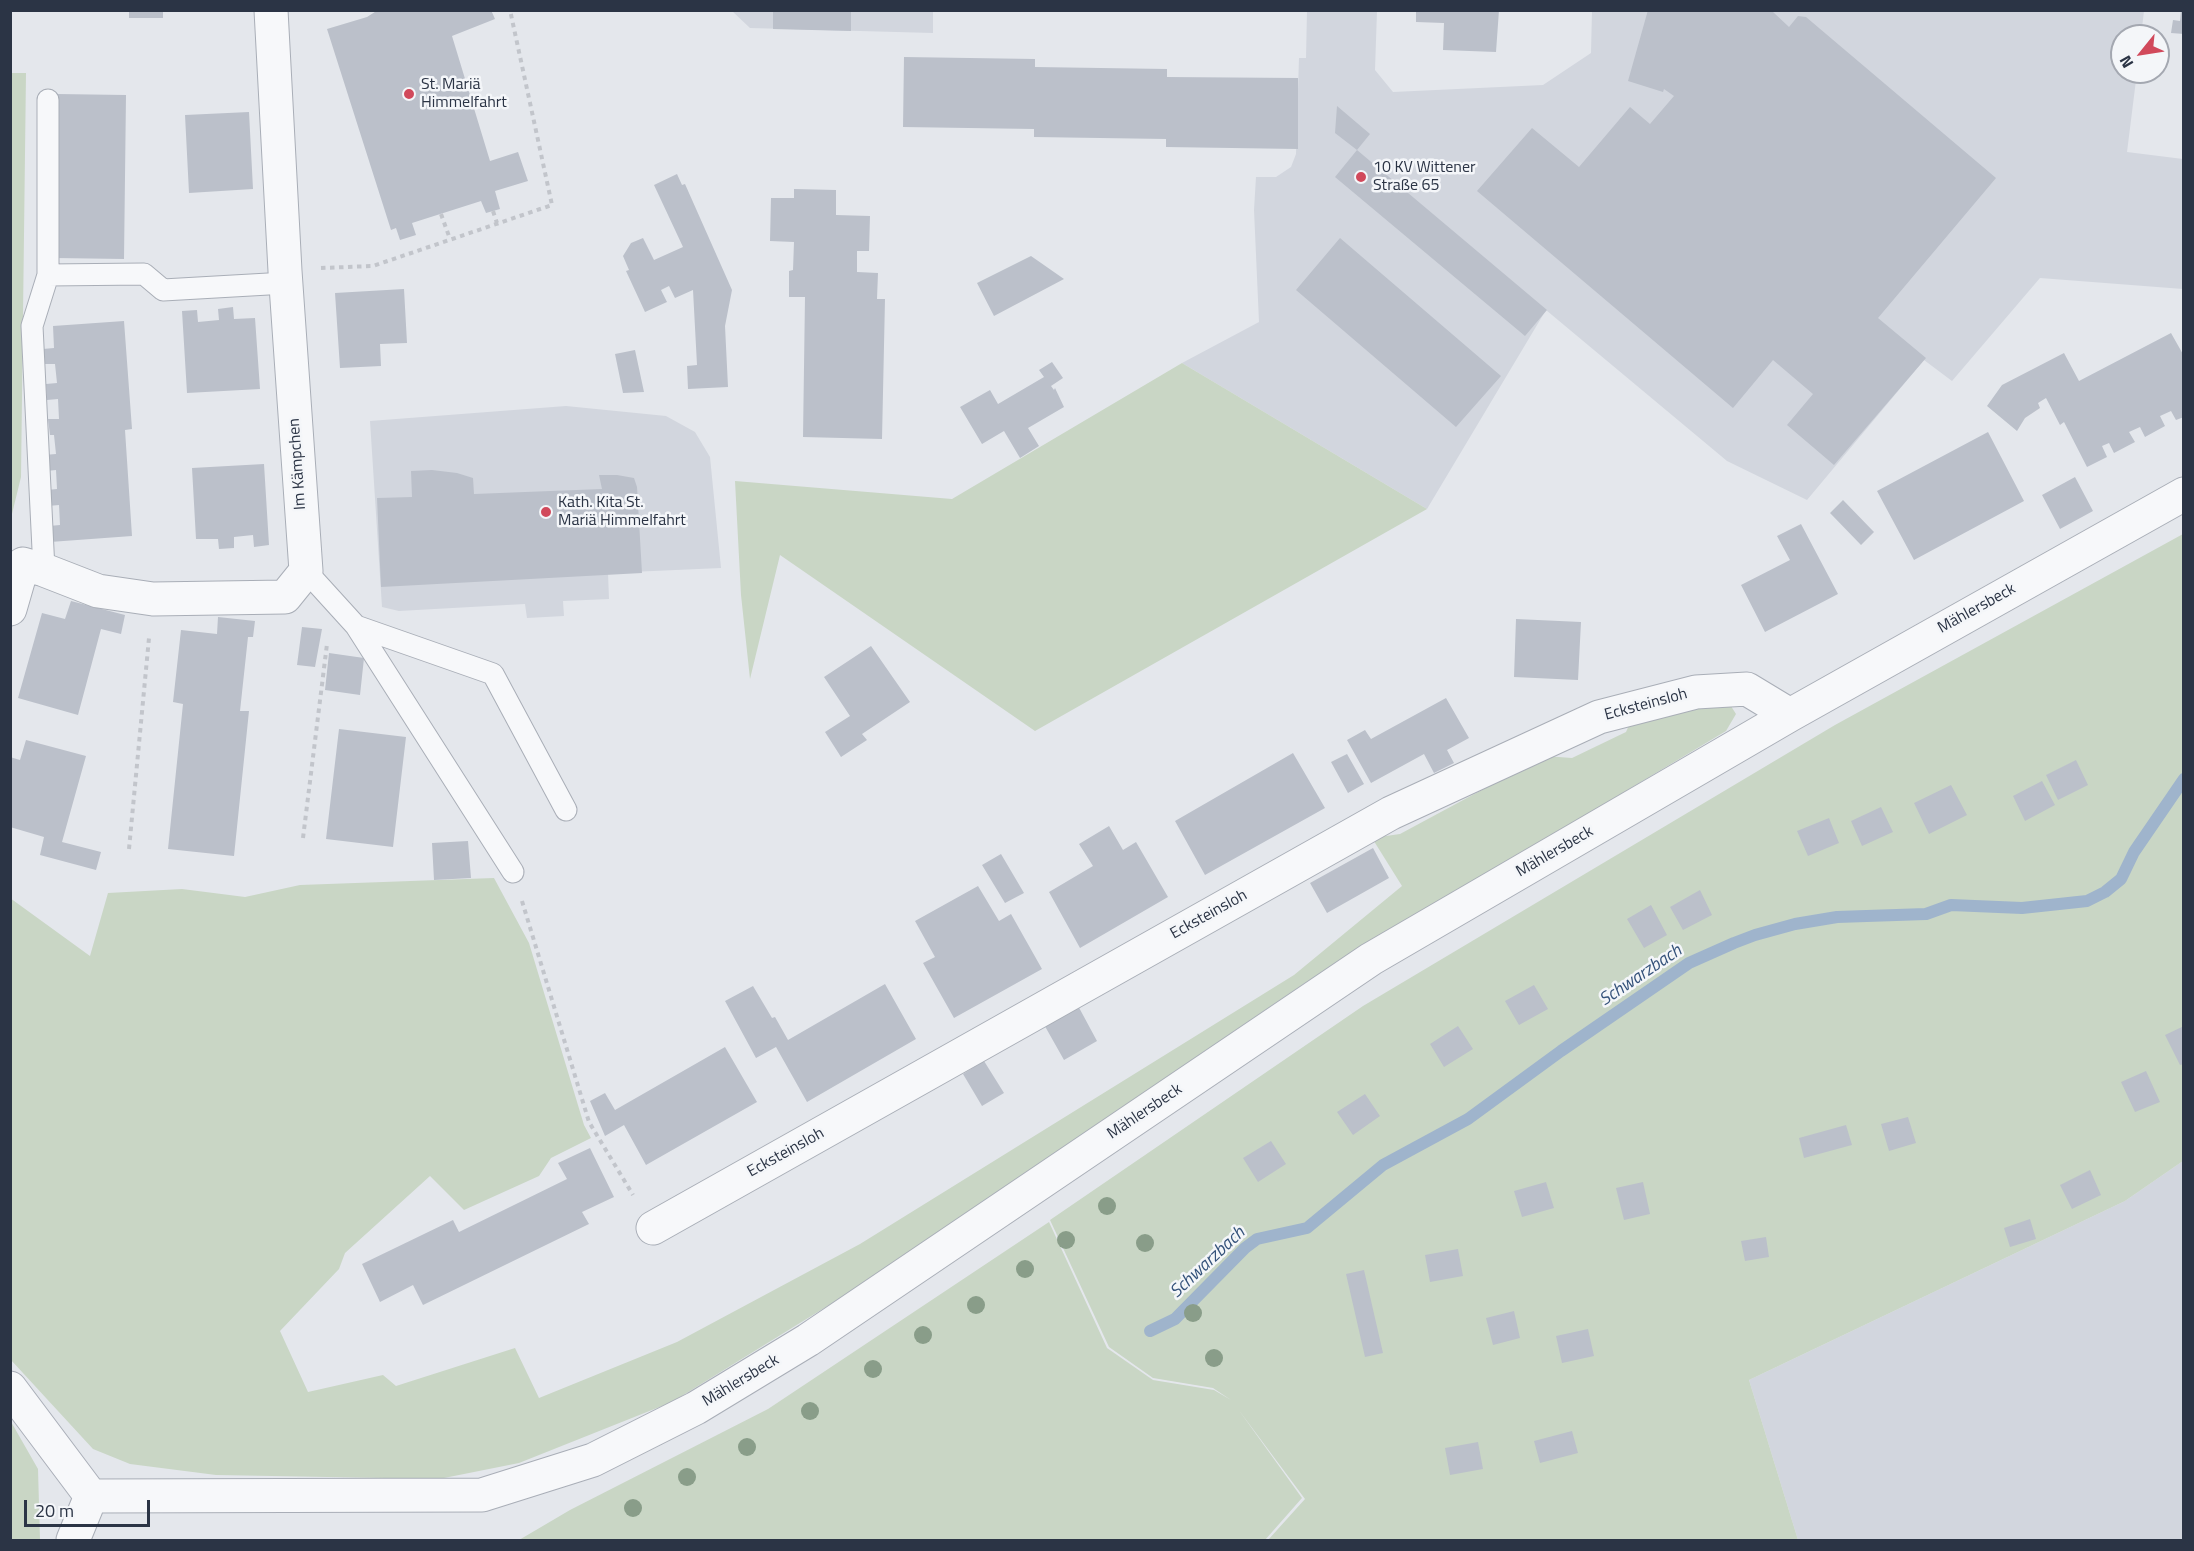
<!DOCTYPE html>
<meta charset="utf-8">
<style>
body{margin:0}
#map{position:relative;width:2194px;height:1551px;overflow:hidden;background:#e4e7ec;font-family:"Titillium Web",sans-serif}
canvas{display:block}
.frame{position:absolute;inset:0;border:12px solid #2b3445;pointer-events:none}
.north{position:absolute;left:2110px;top:24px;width:60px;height:60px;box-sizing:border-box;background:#f4f6f9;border:2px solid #a4a8b1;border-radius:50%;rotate:240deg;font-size:16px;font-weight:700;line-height:24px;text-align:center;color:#2b3445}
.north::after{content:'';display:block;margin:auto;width:21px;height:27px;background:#d1495b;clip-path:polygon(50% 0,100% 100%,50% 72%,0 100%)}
.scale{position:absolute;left:24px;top:1500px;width:126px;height:27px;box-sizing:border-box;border:3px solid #2b3445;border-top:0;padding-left:8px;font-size:18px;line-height:21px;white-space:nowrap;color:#2b3445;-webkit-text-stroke:4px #f4f6f9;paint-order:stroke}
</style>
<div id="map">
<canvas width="2194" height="1551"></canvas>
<div class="frame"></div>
<div class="north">N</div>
<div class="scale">20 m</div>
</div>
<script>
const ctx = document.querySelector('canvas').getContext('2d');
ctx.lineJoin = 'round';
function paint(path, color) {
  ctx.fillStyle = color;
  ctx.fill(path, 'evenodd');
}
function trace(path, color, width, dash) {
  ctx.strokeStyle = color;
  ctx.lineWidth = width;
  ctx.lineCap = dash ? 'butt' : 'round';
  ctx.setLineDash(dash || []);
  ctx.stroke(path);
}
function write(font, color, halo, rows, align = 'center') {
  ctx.font = font + ' "Titillium Web",sans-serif';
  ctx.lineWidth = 5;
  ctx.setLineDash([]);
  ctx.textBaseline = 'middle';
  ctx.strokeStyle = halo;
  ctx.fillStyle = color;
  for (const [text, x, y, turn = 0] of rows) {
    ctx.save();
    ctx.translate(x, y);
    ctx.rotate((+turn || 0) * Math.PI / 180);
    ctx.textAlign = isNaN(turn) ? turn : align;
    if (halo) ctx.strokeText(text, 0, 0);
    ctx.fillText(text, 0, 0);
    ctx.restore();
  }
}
const built = new Path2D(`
 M732,11H933V33L750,28Z
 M1307,11H1377L1375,70L1393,92L1543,85L1591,53L1592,11H2144L2141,36H2122V72H2137L2127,152L2183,159V289L2040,278L1952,381L1924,360L1807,500L1727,461L1546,310L1427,509L1182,363L1259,322L1254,210L1256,177H1276L1291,167L1296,154L1299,58H1306Z
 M566,406L666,416L695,432L710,457L721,568L608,573L609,599L563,601L564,616L527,618L525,604L399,611L382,607L370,421Z
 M2183,1161V1540H1798L1749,1380L2125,1201Z`);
const green = new Path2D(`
 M10,73H26L21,477L11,518Z
 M1182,363L1427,509L1035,731L780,555L750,679L741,595L735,481L952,499Z
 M2183,534V1161L2125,1201L1749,1380L1798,1540H1268L1305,1499L1238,1409L1302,1498L1265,1540H519L570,1510L768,1409L1049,1222L1107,1348L1153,1380L1214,1390L1231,1400L1213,1388L1153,1378L1109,1347L1050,1220L1363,1006L1835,725Z
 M1729,703L1736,714L1726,731L1305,983L855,1289L672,1402L519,1463L439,1479L216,1475L130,1464L93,1449L11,1360L10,898L90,956L108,893L182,889L245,897L300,885L494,878L529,943L584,1125L591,1138L551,1158L539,1176L464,1210L430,1176L345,1253L339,1269L280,1331L308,1392L383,1375L396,1386L515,1348L539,1398L677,1342L860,1244L1294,975L1402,886L1372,838L1400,834L1545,756L1572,758L1626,732L1634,714Z
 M10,1420L38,1469L40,1540H11Z`);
const stream = new Path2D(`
 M1150,1331L1175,1319L1245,1248L1257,1239L1307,1228L1383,1165L1468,1119L1561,1051L1689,963L1734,943L1755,935L1795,924L1837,917L1926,914L1951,905L2022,908L2087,901L2105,892L2121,879L2134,852L2184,779`);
const building = new Path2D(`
 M129,10H163V18H129Z
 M378,10H491L495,19L452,36L490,161L518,152L528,181L495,191L500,209L486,213L481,201L412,223L416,235L400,240L396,228L391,230L327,29L367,17Z
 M773,10H851V31L773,29Z
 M1416,10H1499L1496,52L1443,50L1444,23L1416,22Z
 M1648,10L1772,11L1789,27L1798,16L1806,17L1996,178L1878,318L1926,358L1834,465L1787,425L1813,394L1773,360L1733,408L1477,191L1532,128L1579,167L1630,107L1650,124L1674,96L1664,89L1663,92L1628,81Z
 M2181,10H2184V34L2171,33L2173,20L2180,21Z
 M904,57L1035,59V67L1167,69V77L1298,78V149L1166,147V139L1034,137V129L903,127Z
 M57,94L126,95L124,259L55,258Z
 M1337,106L1370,134L1357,150L1547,310L1525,336L1335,177L1357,150L1335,133Z
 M249,112L253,189L189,193L185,115Z
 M677,174L682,185L685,184L732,290L725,326L728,387L688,389L687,366L697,365L693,290L675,298L669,286L661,290L667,302L645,312L626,271L629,270L623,256L631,243L643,238L654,260L683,247L654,185Z
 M794,189L836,190V215L870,216L869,251H857V272L878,273L877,299H885L882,439L803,437L805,297H789V271L793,270L794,242L770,241L771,198H794Z
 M1340,238L1501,376L1456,427L1296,290Z
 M1031,256L1064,279L994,316L977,283Z
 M404,289L407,343L380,344L381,366L340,368L335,293Z
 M233,307L234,319L255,318L260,389L187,393L182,311L197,310L198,322L219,320L218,309Z
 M124,321L132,429L125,430L132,536L50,542L49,526L60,525L59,505L48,506L47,490L57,489L56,470L46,471L44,455L56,454L54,435H50L48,419H59L58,399L47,400L46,384L57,383L55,364H44L43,349L54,348L53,326Z
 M2171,333L2184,356V417L2176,420L2171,411L2160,416L2165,426L2145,437L2140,427L2129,432L2135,442L2114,453L2109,443L2102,446L2107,457L2087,467L2064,422L2060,425L2046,398L2038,403L2040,408L2025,418L2017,431L1987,406L2002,385L2064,353L2079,381Z
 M635,350L644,392L623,393L615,354Z
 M1052,362L1063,378L1051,386L1054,390L1055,388L1064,407L1028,428L1039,446L1020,458L1004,431L982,444L960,407L990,390L998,404L1044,377L1039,370Z
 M1988,432L2024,501L1914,560L1877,491Z
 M264,464L269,545L254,547L253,535L234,537V548L219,549L218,539H196L192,468Z
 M432,470L457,473L473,478L474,494L602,489L599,475H617L634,478L637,487L642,573L381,587L377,498L412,497L411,471Z
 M2075,477L2093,511L2060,529L2042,495Z
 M1843,500L1874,532L1861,545L1830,513Z
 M1801,524L1838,594L1765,632L1741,585L1790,560L1777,536Z
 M71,601L125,615L121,634L101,629L78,715L18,698L42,613L65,619Z
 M218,617L255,621L253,637H248L240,711H249L234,856L168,849L183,704L173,702L181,630L217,634Z
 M1516,619L1581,622L1578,680L1514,677Z
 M302,627L322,629L315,667L297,665Z
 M871,646L910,702L862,734L867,740L841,757L825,732L850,716L824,677Z
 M329,653L364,658L360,695L325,690Z
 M1446,698L1469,738L1447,750L1454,763L1434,773L1424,754L1371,783L1347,740L1365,730L1371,739Z
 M339,729L406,737L393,847L326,839Z
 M26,740L86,756L62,842L101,852L96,870L40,855L44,837L10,827V757L20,760Z
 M1293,753L1325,808L1205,875L1175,821Z
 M1347,754L1364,784L1348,793L1331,762Z
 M2076,760L2088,785L2058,800L2046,775Z
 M2042,781L2055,805L2025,821L2013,796Z
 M1951,785L1967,815L1929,834L1914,803Z
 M1881,807L1893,832L1862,846L1851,821Z
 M1829,818L1839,843L1808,856L1797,831Z
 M1109,826L1123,850L1136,842L1168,897L1080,948L1049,892L1093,866L1079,844Z
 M468,841L471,878L434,880L432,843Z
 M1373,848L1389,878L1327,913L1310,883Z
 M1001,854L1024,893L1005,903L982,865Z
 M978,886L999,921L1011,914L1042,969L954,1018L923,963L935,957L915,921Z
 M1700,890L1712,915L1683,930L1670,907Z
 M1651,905L1667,935L1644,948L1627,919Z
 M885,984L916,1039L807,1102L776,1047L756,1058L725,1001L753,986L772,1018L775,1017L788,1040Z
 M1534,985L1548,1009L1519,1025L1505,1001Z
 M1076,1002L1097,1041L1064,1060L1042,1021Z
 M1458,1026L1473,1049L1444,1067L1430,1044Z
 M2184,1026V1064L2180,1065L2165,1035Z
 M725,1047L757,1102L646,1165L624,1125L605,1136L590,1101L605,1093L615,1110Z
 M984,1061L1004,1093L982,1106L963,1074Z
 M2146,1071L2160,1102L2135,1112L2121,1082Z
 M1365,1094L1380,1116L1353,1135L1337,1112Z
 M1908,1117L1916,1143L1889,1151L1881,1124Z
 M1846,1125L1852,1145L1804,1158L1799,1138Z
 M1271,1141L1286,1164L1258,1182L1243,1158Z
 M590,1148L614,1197L582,1212L589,1224L423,1305L413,1285L380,1302L362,1264L453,1220L459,1232L567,1179L558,1163Z
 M2090,1170L2101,1195L2072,1209L2060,1185Z
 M1546,1182L1554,1208L1522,1217L1514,1191Z
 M1643,1182L1650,1214L1624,1220L1616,1188Z
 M2030,1219L2036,1239L2010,1247L2004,1228Z
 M1766,1237L1769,1257L1745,1261L1741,1241Z
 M1458,1249L1463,1276L1430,1282L1425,1255Z
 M1364,1270L1383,1353L1365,1357L1346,1274Z
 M1514,1311L1520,1338L1493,1345L1486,1318Z
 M1588,1329L1594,1356L1562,1363L1556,1336Z
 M1572,1431L1578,1453L1540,1463L1534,1441Z
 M1478,1442L1483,1469L1450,1475L1445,1448Z`);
const path = new Path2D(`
 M493,211L497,223
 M441,214L450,239
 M321,268L373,266L552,205L510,10
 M303,838L327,644
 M129,849L149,638
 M522,901L589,1122L633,1195`);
const lane = new Path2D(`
 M48,100V275L144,274L163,290L286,283
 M44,570L32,326L48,275
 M306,571L356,626L513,872
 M356,626L493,674L566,810`);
const street = new Path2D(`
 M10,609L23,564L44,570L98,591L153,599L285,597L306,571L285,271L271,10
 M653,1228L1391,813L1599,717L1696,692L1747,689L1790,715
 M10,1388L91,1496
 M91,1496L482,1495L593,1460L696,1408L808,1340L1371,959L1790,715L2184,494
 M73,1540L91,1496`);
const trees = [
 [1107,1206],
 [1066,1240],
 [1145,1243],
 [1025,1269],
 [976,1305],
 [1193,1313],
 [923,1335],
 [1214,1358],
 [873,1369],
 [810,1411],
 [747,1447],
 [687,1477],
 [633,1508]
];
const markers = [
 [409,94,6,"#d1495b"],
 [1361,177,6,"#d1495b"],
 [546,512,6,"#d1495b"]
];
const poiNames = [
 ["St. Mariä",421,85],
 ["Himmelfahrt",421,103],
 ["10 KV Wittener",1373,168],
 ["Straße 65",1373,186],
 ["Kath. Kita St.",558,503],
 ["Mariä Himmelfahrt",558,521]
];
const streetNames = [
 ["Im Kämpchen",298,464,-94],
 ["Mählersbeck",1977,609,-29],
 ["Ecksteinsloh",1646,705,-15],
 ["Mählersbeck",1555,852,-30],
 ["Ecksteinsloh",1209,915,-29],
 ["Mählersbeck",1145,1112,-34],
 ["Ecksteinsloh",786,1153,-29],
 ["Mählersbeck",741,1381,-31]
];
const waterNames = [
 ["Schwarzbach",1641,976,-34],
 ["Schwarzbach",1208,1263,-43]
];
paint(built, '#d2d6de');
paint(green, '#c9d6c5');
trace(stream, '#9fb4cc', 12);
paint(building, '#bbc0ca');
trace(lane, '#a9aeb7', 23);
trace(street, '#a9aeb7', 35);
trace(path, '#c2c5cb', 4, [4.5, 4.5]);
trace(lane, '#f7f8fa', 21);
trace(street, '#f7f8fa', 33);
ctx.fillStyle = '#899d89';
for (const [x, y] of trees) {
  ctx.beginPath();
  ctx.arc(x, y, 9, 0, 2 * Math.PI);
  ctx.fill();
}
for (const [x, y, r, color] of markers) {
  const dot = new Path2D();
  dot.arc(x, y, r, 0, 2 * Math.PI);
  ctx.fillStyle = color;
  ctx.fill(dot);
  trace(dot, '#f4f6f9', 2);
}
write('16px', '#2b3445', '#f4f6f9', poiNames, 'left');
write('16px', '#2b3445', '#f4f6f9', streetNames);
write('italic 18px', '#34527a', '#f4f6f9', waterNames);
</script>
